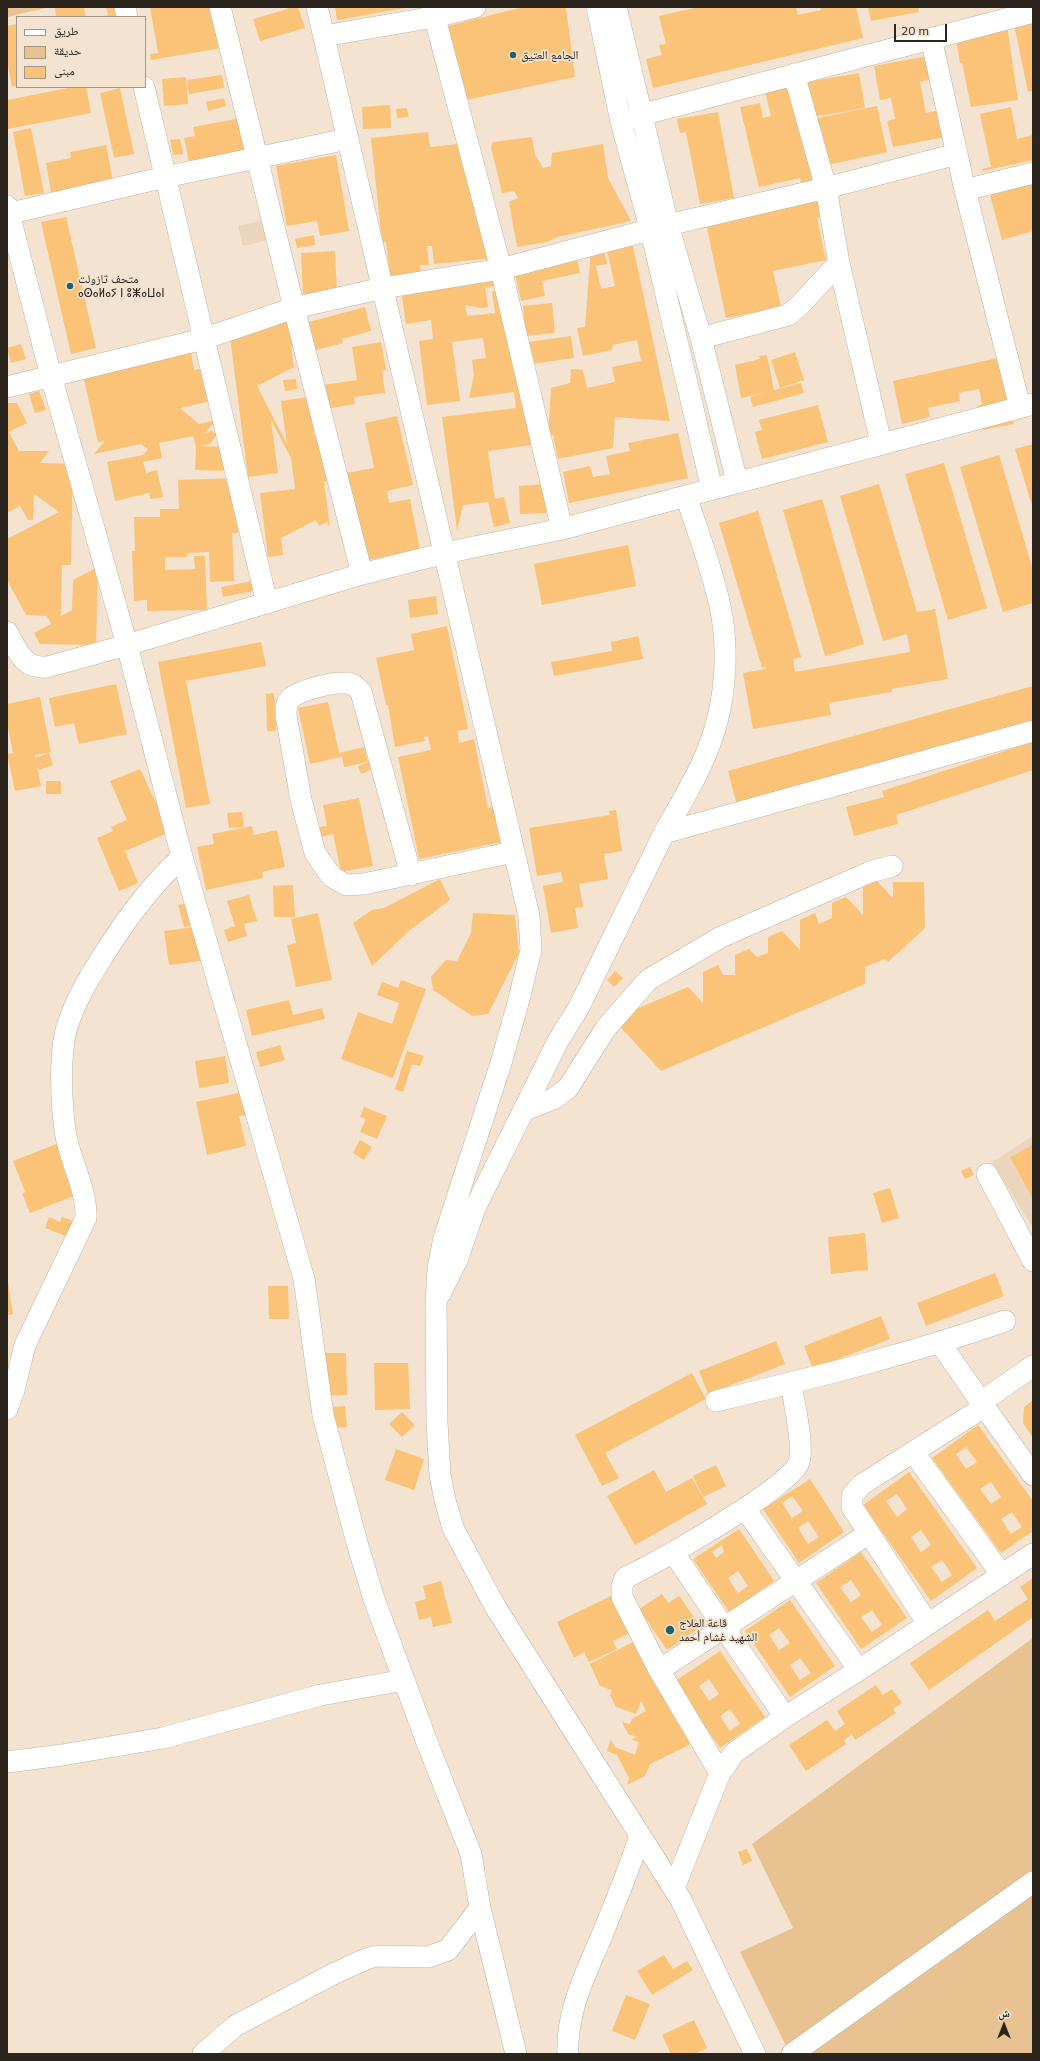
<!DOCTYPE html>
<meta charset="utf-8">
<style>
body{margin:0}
#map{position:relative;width:1040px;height:2061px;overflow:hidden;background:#f3e3d0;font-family:Mulish,"Noto Naskh Arabic",sans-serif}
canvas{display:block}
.frame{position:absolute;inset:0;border:8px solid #2b251e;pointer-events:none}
.legend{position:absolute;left:16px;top:16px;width:130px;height:72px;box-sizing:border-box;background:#f3e3d0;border:1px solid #a39789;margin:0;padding:5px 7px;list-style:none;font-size:12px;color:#2b251e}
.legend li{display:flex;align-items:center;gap:8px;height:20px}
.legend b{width:20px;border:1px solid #a39789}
.north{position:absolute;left:984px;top:2005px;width:40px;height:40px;-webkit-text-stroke:3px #f3e3d0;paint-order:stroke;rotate:0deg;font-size:11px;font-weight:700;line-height:16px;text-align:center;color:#2b251e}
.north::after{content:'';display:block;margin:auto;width:14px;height:18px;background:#2b251e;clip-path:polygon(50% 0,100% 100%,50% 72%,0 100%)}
.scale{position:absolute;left:894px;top:24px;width:53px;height:18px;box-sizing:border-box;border:2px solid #2b251e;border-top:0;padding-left:5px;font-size:12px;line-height:14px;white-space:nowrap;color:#2b251e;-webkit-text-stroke:3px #f3e3d0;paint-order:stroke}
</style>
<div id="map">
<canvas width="1040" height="2061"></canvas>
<div class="frame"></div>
<ul class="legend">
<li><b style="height:5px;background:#fff"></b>طريق</li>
<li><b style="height:11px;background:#e9c291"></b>حديقة</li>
<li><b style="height:11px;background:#fbc377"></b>مبنى</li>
</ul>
<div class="north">ش</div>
<div class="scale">20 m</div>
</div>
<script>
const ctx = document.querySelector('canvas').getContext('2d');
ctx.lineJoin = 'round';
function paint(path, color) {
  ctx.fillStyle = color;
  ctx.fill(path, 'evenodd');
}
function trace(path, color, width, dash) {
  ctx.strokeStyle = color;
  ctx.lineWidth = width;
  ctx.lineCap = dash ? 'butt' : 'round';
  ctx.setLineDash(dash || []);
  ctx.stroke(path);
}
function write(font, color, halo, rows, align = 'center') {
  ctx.font = font + ' Mulish,"Noto Naskh Arabic","Noto Sans Tifinagh",sans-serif';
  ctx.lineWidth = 3.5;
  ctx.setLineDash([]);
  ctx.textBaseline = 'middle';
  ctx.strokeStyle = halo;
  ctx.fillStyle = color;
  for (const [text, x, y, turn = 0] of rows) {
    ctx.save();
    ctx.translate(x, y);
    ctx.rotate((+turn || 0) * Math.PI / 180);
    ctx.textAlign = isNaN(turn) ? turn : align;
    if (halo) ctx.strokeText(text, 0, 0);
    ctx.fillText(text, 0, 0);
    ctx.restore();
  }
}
const built = new Path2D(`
 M269,219L273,239L243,246L238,226Z
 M1033,1136V1228L992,1162Z`);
const green = new Path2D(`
 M7,7H49L7,17Z
 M1033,1638V2054H790L740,1952L793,1928L752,1844Z`);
const building = new Path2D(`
 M31,7H44V8L32,11Z
 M55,7H84L86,17H56Z
 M106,7H127L129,17H101L108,15Z
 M150,7H218L222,48L151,60L150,54L158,53Z
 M287,7H298L305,28L260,41L253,19L288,9Z
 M335,7H405V8L337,20Z
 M523,7L566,8L575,77L461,101L448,26Z
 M698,7H796L798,15L821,10L820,7H856L863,38L653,88L646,59L662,55L659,45L666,44L659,16Z
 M868,7H918L919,12L871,21Z
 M1033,15V91L1028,92L1013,19Z
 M17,24V86L12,87L7,61V26Z
 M1007,25L1018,100L971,107L962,63H960L955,32Z
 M927,56L932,79L920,82L926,113L940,110L945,137L893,147L887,121L895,119L891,98L880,100L874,66Z
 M859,73L865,108L813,117L807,82Z
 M222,75L224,88L189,94L187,80Z
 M186,77L188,104L164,106L162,79Z
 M791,82L815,184L802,187L800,178L759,187L740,107L760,103L763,118L771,116L764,88Z
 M73,87H86L91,113L8,129L7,100Z
 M120,88L134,154L114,158L100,93Z
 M224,98L226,106L208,111L206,102Z
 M390,105L391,128L363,129L362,107Z
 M877,106L887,152L823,166L813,119Z
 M1011,107L1017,139L1033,135V160L983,171L982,169L991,167L980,114Z
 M407,108L409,117L397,118L396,109Z
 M718,112L734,198L700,204L686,132L680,133L677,119Z
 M241,118L248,151L189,162L184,138L195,136L193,127Z
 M31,128L44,193L25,196L13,132Z
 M428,132L430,147L467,143L475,216L490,214L495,258L434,264L432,246H427L429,265H420L421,273L390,276L386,242H382L371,138Z
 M532,137L535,155L543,168L551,166L552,153L603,144L608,178L631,221L557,237L547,242L517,247L509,202L518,198L514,191L502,193L491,147L493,142Z
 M180,139L183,154L173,155L170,140Z
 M106,145L113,181L51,192L46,163L71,158L70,152Z
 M336,155L349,231L320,236L317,221L287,226L276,166Z
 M1033,180V231L1002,240L989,191Z
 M818,194L823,216L817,218L826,260L773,271L781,307L726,318L705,219Z
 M66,217L96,348L71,354L41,222Z
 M314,235L315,245L297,248L295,239Z
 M631,237L670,421L615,417L613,448L558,459L553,435L548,436L551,388L570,383L571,369L583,370L587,388L615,382L612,367L641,361L637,340L613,345L612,350L583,356L577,328L585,327L591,248L603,245L607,264L596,266L601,289L615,286L605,242Z
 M335,251L337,293L303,294L301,253Z
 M577,260L580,273L542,281L545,296L521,301L515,274Z
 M496,277L498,286L485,287L488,307L480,308L465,305L467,316L495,313L492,291L511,289L531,445L488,451L495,499L504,497L510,523L494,527L488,502L463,505L457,530L442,417L516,408L514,392L469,398L474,375L472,360L486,358L483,338L452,342L460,401L427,405L419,341L433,339L431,320L406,324L401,289Z
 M552,303L555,333L526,336L523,306Z
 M365,307L371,331L342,339L343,343L316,350L309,322Z
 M292,317L296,344L291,347L294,367L257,386L287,444L281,401L308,397L323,427L313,432L328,461L330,479L324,482L330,528L327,522L319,526L316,520L281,538L283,555L268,557L260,493L295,489L291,458L271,420L278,473L248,477L230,337Z
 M571,336L574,358L531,364L528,342Z
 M381,342L386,370L382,371L385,393L354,397L355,404L326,409L323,385L357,380L352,347Z
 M21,344L26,359L11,363L7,348Z
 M190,347L194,370L208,367L215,400L180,408L199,424L216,420L205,433L212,431L217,435L210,444L199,446L227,447L226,471L195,470L196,446L193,436L159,443L162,458L143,462L146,473L157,470L163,497L150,499L149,493L115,501L107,462L143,455L148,449L141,444L94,454L105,441L98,442L82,370Z
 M795,352L804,380L780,388L771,360Z
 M767,355L774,390L801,383L804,393L753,407L750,397L763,393L741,398L735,365L760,359L759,356Z
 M1007,356L1008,398L1014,424L983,430L978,406L982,404L979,389L958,393L960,401L928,408L930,417L902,424L893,381Z
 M296,379L297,389L285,391L283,380Z
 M39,391L46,410L35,413L29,394Z
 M7,403H17L27,423L9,432L19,451H49L40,463L73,464L71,565H62L61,616L72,610L73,580L98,567L96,645L40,644L34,633L51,624L47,616L26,615L7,580V539L59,512L34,494L33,520H28L20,506L7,513Z
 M818,405L828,442L762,459L755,432L762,430L759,420Z
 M397,416L413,485L387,491L389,503L410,499L420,550L363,561L347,473L374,468L365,423Z
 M678,433L688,478L569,503L563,472L590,466L593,477L610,474L606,456L630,451L628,443Z
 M1033,444V509L1015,449Z
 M999,455L1033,570V603L1003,612L960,467Z
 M944,463L987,608L948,620L905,474Z
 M237,478L238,533H232L234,581L210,582L209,552L187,553V557H165V570L195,569L194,556H205L207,610L147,611V600L134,601L132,551H135L134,517H160V509H179L178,480Z
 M549,484L550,513L520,514L519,486Z
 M879,484L917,612L935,609L948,679L891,689L892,692L829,703L831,715L753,729L743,673L766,669V667L762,668L719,523L758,511L801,657L793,659L795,672L910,652L907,634L883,641L840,496Z
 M822,499L864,644L825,656L783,510Z
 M628,545L636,586L542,605L534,564Z
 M252,581L254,591L223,597L221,587Z
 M436,596L438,614L410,618L408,600Z
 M447,626L468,729L458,731L459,743L474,739L488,808L499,806L506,841L419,859L398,757L431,750L428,736L424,737L425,741L395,747L388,705H386L376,658L414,650L411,634Z
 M638,636L643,659L554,676L551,662L612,651L611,642Z
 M261,642L266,666L186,681L210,804L186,808L158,662Z
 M116,684L127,734L79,744L74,723L55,727L49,698Z
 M1033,686V724L737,806L728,771Z
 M274,693L276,731H267L266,694Z
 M40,697L51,752L49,753L53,765L39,770L37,766L41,786L15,791L7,754L13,753L7,723V704ZM49,753L35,758V755Z
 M328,702L339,753L364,747L368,762L344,767L342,757L310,764L298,708Z
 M1033,742V770L896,815L898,824L854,836L846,807L884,797L882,791Z
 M374,760L377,767L361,774L358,766Z
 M140,769L170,832L125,851L138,883L119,891L97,838L113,831L111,827L127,820L110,781Z
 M46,781H61V794H46Z
 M359,798L373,866L341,872L333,834L321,837L319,827L327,826L323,805Z
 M616,810L622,851L604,854L608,879L579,884L583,907L575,908L578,928L551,933L543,886L563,882L561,872L537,876L529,828L610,815L609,811Z
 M242,812L244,827L229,828L227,813Z
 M252,826L254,835L277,830L285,867L262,872L263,878L206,890L197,847L214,844L212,834Z
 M440,879L450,900L410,930L372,966L353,923L372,910L384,908Z
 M877,881L893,898V882H924L925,928L888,962L885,959L865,967V984L661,1071L613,1019L688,987L703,1003V972L718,965L723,975H735V955L749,949L757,957L768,953V937L782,931L800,950V920L815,913L819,924L832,918V903L846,897L863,915V887Z
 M293,885L295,917H274L273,886Z
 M249,895L257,921L244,924L247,936L228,942L224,930L235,926L227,901Z
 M199,900L204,922L184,927L178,905Z
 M318,913L332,980L296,987L287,945L296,943L291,919Z
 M473,913L515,915L519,953L488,1014L472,1016L433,990L431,977L446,960L457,961L471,933Z
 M203,926L208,960L169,965L164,931Z
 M615,971L623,978L614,987L607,980Z
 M401,980L426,989L393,1078L341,1059L358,1012L392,1024L399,1003L377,995L382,982L398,988Z
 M289,1000L293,1015L322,1008L325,1019L252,1036L246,1010Z
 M280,1045L285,1060L260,1067L256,1052Z
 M407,1051L424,1056L420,1066L412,1064L403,1092L395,1089Z
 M225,1056L229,1083L199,1088L195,1061Z
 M242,1092L247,1115L239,1116L246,1146L207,1155L196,1102Z
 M364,1107L387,1116L377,1139L360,1132L366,1119L360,1117Z
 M360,1140L372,1147L364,1160L353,1153Z
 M59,1143L79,1194L30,1213L22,1193L25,1192L13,1161Z
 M1033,1145V1199L1010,1157Z
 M970,1167L974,1175L965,1179L961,1171Z
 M890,1188L899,1218L882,1223L873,1193Z
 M49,1217L60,1222L62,1217L74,1221L68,1237L45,1228Z
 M865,1233L868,1270L831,1274L828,1237Z
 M995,1273L1004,1296L926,1326L917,1303Z
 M7,1277L13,1314L7,1315Z
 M268,1286H288L289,1319H269Z
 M881,1316L890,1339L813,1369L804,1346Z
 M776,1341L785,1364L708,1394L699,1371Z
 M320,1353H346L347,1395L321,1396Z
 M374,1363H408L410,1409L375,1410Z
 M692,1373L706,1399L605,1453L619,1478L602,1486L575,1435Z
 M1033,1400V1438L1023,1423L1024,1407Z
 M345,1406L347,1427L334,1428L333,1407Z
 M402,1412L415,1425L402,1437L389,1424Z
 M978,1425L1033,1501V1531L1001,1553L932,1458ZM966,1447L977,1462L966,1469L956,1454ZM991,1482L1001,1497L991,1504L980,1489ZM1012,1512L1022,1527L1011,1534L1001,1519Z
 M396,1449L424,1459L414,1490L385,1480Z
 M716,1465L726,1486L703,1497L693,1476Z
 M654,1470L666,1492L692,1478L707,1504L635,1545L607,1496Z
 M909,1472L977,1568L931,1601L863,1505ZM897,1494L907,1509L897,1517L886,1501ZM921,1530L931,1545L921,1552L911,1537ZM942,1560L952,1575L942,1582L931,1567Z
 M810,1479L844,1532L799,1563L763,1509ZM792,1496L803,1511L792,1518L782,1503ZM808,1521L819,1537L808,1544L798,1528Z
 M739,1529L774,1581L729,1612L693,1559ZM722,1545L724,1552L716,1558L712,1552ZM738,1571L748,1586L738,1593L728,1578Z
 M861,1552L907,1618L861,1649L816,1583ZM851,1580L861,1595L851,1602L840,1587ZM872,1610L882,1625L872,1632L861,1617Z
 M1033,1578V1617L929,1690L910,1663L988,1610L995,1621L1028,1599L1020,1587Z
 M441,1581L452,1623L433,1627L431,1617L419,1620L415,1602L426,1599L423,1586Z
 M615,1594L632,1632L613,1641L617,1649L589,1662L584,1652L574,1658L557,1622Z
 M662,1594L668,1603L679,1596L701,1627L667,1650L639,1609Z
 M790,1600L835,1666L790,1697L745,1631ZM779,1628L790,1643L779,1650L769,1635ZM800,1658L811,1673L800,1680L790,1665Z
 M643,1637L693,1743L650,1764L645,1776L627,1785L629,1778L617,1755L607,1751L611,1739L615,1747L635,1755L639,1742L631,1740L637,1737L628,1734L622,1722L630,1724L632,1719L646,1711L641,1701L636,1714L616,1707L610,1695L612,1690L600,1686L590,1664Z
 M720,1651L765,1717L720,1748L674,1682ZM709,1679L719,1694L709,1701L699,1686ZM730,1709L740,1724L730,1731L720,1716Z
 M876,1685L883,1695L892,1689L902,1703L893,1709L896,1713L855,1740L852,1734L844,1740L846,1744L806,1771L789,1745L827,1720L835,1731L845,1724L837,1711Z
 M747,1849L752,1861L743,1865L738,1852Z
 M664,1955L673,1969L687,1961L693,1970L652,1995L637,1971Z
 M626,1995L650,2004L635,2040L612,2031Z
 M694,2020L707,2048L694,2054H671L662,2035Z`);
const minor = new Path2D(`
 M125,7L127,17
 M220,7L294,308L362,574
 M317,7L529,916L531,950L518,1003L501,1063L444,1238L438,1269L436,1303L437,1422L440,1475L445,1500L453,1528L496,1608L681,1900L755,2054
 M432,7L501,269L562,529
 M597,7L621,122L651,231L712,489
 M616,7L668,225L701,338L737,482
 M324,36L434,17L475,7
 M931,38L965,190L1020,407
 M794,74L826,188L839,263L881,443
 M144,87L267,603
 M629,118L1033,12
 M965,190L1033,173
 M7,206L51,376L127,645L182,857L304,1279L323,1415L357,1543L374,1599L428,1745L471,1854L480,1908L516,2054
 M7,214L165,177L347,139
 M701,338L788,315L798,307L839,263
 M7,387L203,339L294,308L383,288L501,269L668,225L826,188L957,154
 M7,632C17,650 23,669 47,667L127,645L362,574L445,553L562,529L1033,404
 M664,833L1033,731
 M411,875L361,692C358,689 355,685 351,684C338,680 303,689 291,698C286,702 286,708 286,715L301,800L315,853L331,876L346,885L364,884L513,852
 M525,1110L553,1099L568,1088L606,1028L648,980L721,937L870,872L892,866
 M987,1174L1033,1261
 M440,1294L457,1260L475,1208L558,1041L579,1007L664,833C681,803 701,771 712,738C726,698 729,648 720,606C712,569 698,532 686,496
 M940,1343L981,1402
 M1033,1366L981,1402L1033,1475
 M716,1401C813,1378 910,1354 1005,1321
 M7,1409L14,1390L25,1345L86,1218C87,1190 71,1163 66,1136C61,1108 59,1053 67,1027C75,1001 89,978 103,956C126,919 150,886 182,857
 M914,1453L1002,1575
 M745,1509L859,1670
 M673,1552L785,1717
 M928,1624L852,1507V1496L861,1485L984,1407
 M659,1670L868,1534
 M7,1762L62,1755L163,1738L321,1695L404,1680
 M720,1773L659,1670L622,1597V1586L625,1578C655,1563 791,1488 799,1462C804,1446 794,1402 791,1384
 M674,1888L720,1773L734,1753L785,1717L859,1670L1033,1554
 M203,2054L235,2026L333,1974L366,1959L376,1956L428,1957L448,1950L480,1908
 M568,2054C566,2014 584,1977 600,1940C614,1905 629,1871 640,1835
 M792,2054L1033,1882`);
const markers = [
 [513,55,4,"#1f6075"],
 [70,286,4,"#1f6075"],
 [670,1630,5,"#1f6075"]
];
const poiNames = [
 ["الجامع العتيق",521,55],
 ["متحف تازولت",78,279],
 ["ⴰⵙⴰⵍⴰⵢ ⵏ ⵓⵥⴰⵡⴰⵏ",78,293],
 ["قاعة العلاج",679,1623],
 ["الشهيد غشام أحمد",679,1637]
];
paint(built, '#ebd6bd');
paint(green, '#e9c291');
paint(building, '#fbc377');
trace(minor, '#c2b4a1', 22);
trace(minor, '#fff', 21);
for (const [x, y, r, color] of markers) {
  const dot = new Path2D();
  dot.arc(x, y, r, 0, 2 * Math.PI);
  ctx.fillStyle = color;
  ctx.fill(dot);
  trace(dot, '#f3e3d0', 1.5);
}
write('12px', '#2b251e', '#f3e3d0', poiNames, 'left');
</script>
